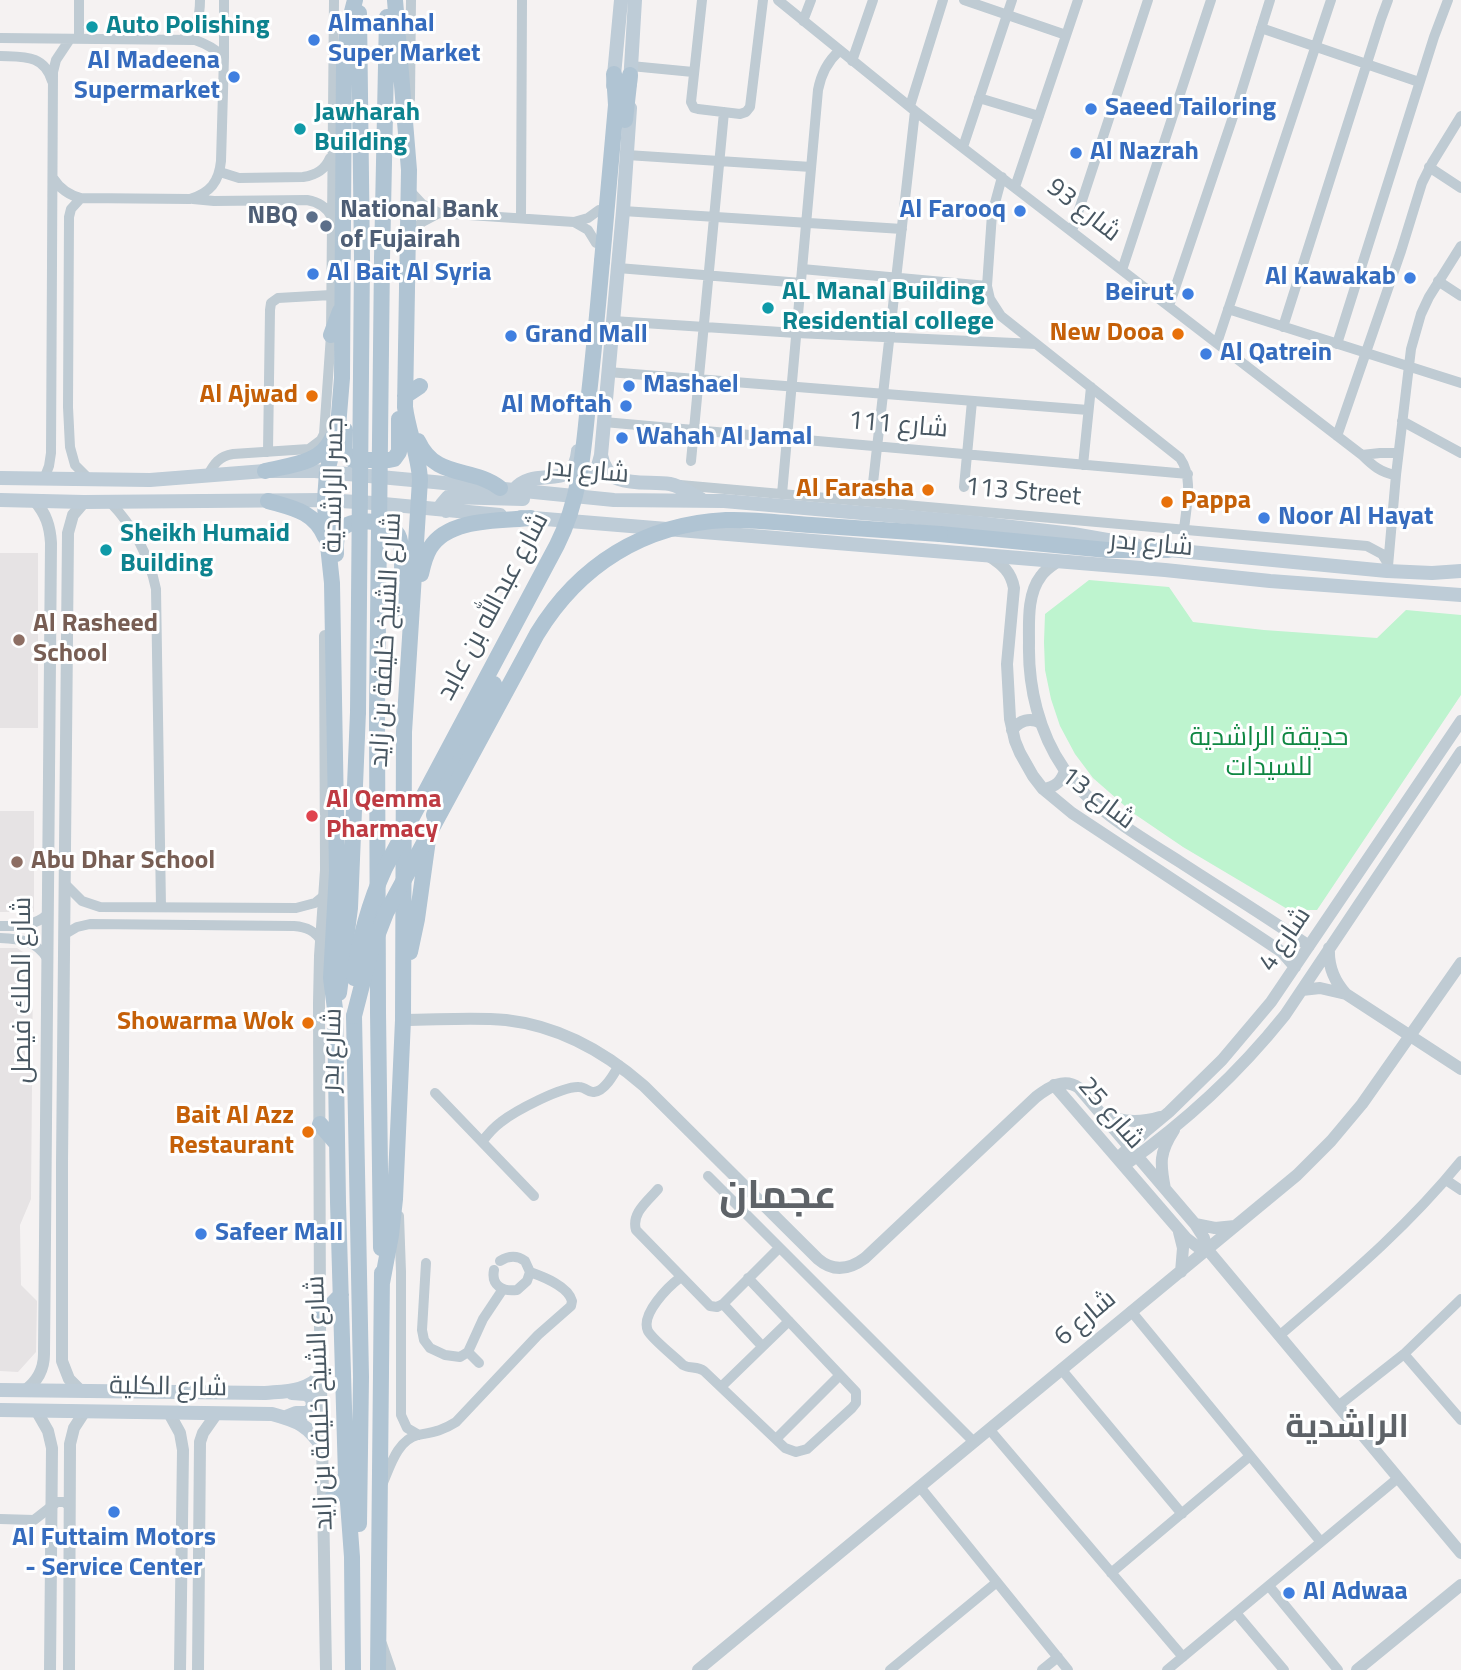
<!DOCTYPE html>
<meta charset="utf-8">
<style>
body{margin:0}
canvas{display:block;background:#f5f2f2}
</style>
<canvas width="1461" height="1670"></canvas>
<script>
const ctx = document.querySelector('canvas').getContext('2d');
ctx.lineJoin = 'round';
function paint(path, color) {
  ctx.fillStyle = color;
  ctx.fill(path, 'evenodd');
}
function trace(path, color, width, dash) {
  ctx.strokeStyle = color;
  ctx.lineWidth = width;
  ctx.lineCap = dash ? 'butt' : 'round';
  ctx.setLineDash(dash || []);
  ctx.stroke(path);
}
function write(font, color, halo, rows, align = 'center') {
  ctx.font = font + ' "Titillium Web",Cairo,sans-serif';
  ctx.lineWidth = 6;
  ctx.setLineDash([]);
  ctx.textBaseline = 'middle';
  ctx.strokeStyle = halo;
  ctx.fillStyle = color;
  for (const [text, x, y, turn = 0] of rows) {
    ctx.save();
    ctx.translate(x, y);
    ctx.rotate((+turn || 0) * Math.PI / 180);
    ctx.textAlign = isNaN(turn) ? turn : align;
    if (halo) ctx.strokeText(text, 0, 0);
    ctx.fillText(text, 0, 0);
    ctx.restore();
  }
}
const education = new Path2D(`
 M0,553H38V728H0Z
 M0,811H34V912H0Z
 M0,948H17L29,956L33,967L31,1199L20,1225L21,1285L37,1301L36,1352L18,1372L0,1371Z`);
const green = new Path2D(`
 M1089,580L1169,587L1193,622L1264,630L1377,638L1406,610L1461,615V695L1317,910H1289L1183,847L1133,813L1093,778L1075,754L1060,726L1051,699L1045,670L1044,642L1045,614Z`);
const minor = new Path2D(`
 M79,0V39
 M702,0L691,102L694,108L698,109L740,114L746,112L750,107L763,0
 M778,0L915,111L1362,455C1372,465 1381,473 1396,475
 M964,0L1066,35
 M803,21L811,0
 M1261,28L1419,82
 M0,38L195,40C207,44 215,49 224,57
 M183,39C197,28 200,17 200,0
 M0,56C23,57 44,54 52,81
 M852,61L873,0
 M631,66L693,72
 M979,98L1039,116
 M410,99L411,0
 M910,106L943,0
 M963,147L1012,0
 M627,155L811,167
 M1429,167L1461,188
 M220,172L239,178L303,177C316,175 325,170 330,158
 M1002,177L992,214L987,286L990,299L1001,316L1180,458C1194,478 1186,507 1184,530
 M53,178C60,189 68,195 81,198L190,199C210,193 219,182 221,161L224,57V0
 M1015,187L1078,0
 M409,190L422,204L439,213L574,222L588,218L599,210
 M81,198L71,209L69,217L68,407L70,447L75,465L89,479
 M193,199L214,201L307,200C318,202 326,206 331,216
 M623,211L902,229
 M521,218L522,0
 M574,222L588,230L596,243
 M1072,231L1148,0
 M408,236L422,222L439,213
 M618,268L801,283
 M802,269L987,286
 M1122,270L1211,0
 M1438,281L1461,296
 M1169,306L1239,99L1270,0
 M1228,309L1461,383
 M613,321L796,333L1036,344
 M1283,327L1381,19L1388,0
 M1217,343L1331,0
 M1337,344L1434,37L1448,0
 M608,372L1088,410
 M1402,421L1461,453
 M604,422L1188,474
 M1337,436L1401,251L1422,183L1432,163L1461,116
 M268,452L270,310L271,303L278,298L331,295
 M1362,455L1380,453H1398
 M691,461L724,112
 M1083,465L1091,387
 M208,475C214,464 219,456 233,454L309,449L321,440L324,434L331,335L334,0
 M44,479L49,466L51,453L53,72L56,60L70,39
 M873,483L915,111
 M680,485L1367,546L1382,554L1388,564
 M964,487L972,401
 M782,494L818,90C821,74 827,62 839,51
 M110,502C134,527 149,555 156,589L161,907
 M1388,566L1396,475L1411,349L1421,314L1429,297L1461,246
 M65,884L82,901L100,907L296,908L315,903L326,894
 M0,926C18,926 34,927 48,914
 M65,934L77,927L90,924L294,926C307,927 315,931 322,942
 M0,938C20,939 35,940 47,958
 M435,1093L534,1196
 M482,1142C487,1135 493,1128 501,1122C515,1111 562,1086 579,1087C586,1087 588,1093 594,1092C605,1091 614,1074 619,1065
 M708,1176L974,1442
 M1446,1180L1461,1190
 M658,1189C648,1201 631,1213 636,1230L710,1306L717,1307L723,1304L779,1248
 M399,1216L401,1272V1415L407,1428L419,1435
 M426,1263L422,1330L424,1340L430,1348L445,1355L460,1357L468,1352L483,1319L503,1289
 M494,1270C491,1285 502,1292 517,1290L527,1281L530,1272L525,1261C517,1255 508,1256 500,1261
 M681,1277C669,1286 640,1314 648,1331C652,1339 675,1357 683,1365C690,1369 697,1366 704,1371L785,1448L796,1452L807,1449L852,1408L856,1403V1392L748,1278
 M723,1304L762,1346
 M1131,1311L1321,1542
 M1279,1336C1344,1280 1407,1228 1461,1161
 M468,1352L479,1363
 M1404,1354L1461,1420
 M1061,1369L1182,1514
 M721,1387L789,1321
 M1338,1406L1404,1354L1461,1299
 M989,1429L1183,1657
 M776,1439L840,1375
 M382,1485C390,1467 397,1440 418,1435C433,1432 442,1431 456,1422L538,1335L571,1306L572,1301C568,1286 544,1277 530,1272
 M920,1487L1068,1670
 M0,1519L34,1520L57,1502H64L70,1506
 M1111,1573L1250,1456
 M1269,1586L1338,1670
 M1236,1613L1284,1670
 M890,1670L997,1582
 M1042,1670L1058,1657
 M1167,1670L1398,1478`);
const tertiary = new Path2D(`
 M989,556C1003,565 1011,572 1014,588L1007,664L1010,719L1015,741L1020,753L1033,776L1043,789L1072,813L1252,932L1282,952L1295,967
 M1057,562C1051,566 1045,570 1041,576C1027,594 1029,622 1029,643C1028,687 1039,733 1064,769C1092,810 1139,836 1180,862C1223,890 1267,917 1309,946
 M325,636L326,870L320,956L319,1003L320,1326L326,1670
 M1012,730C1020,720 1030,717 1041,723
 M1043,789C1055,787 1062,782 1065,770
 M1329,948C1328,967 1334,981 1346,994L1461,1069
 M1302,990L1320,988L1346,994
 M403,1020C437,1020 472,1017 506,1020C559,1026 604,1051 644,1086L818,1259C833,1272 849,1270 865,1258L1036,1097C1049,1087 1064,1077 1079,1088L1195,1224L1204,1238L1207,1249L1461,1553
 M1054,1085L1186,1238L1199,1248L1207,1249
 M1103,1114C1122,1123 1140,1123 1160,1117
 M1118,1158L1145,1132L1169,1112L1222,1060L1271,1002L1461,721
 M1125,1165C1186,1121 1237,1075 1285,1015L1461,752
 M1165,1189C1160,1163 1159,1153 1174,1130
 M1195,1224L1215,1228L1235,1226
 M1179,1232L1183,1248L1181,1272
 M24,1391C37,1382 44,1370 44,1354L51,543C50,526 46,514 35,501
 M81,1391L69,1379L62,1361V1164L68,533L73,515L84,502
 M36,1410L48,1431L52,1448L50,1670
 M169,1413L180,1433L183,1450L180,1670
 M381,1644L390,1670
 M69,1670L70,1444L74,1428L85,1411
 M198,1670L200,1442L203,1433L217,1413
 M698,1670L1297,1175L1331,1141L1362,1104L1461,963
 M1357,1670L1461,1585`);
const secondary = new Path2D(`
 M630,84L635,0
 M613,86L621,0
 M630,108L623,211L601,455C607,491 644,480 670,484C681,486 691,494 701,499
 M578,463C579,471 581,476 590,476L597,470L601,455
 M0,478L150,480L265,471H315L434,482L614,500L724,501L977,523L1073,534L1136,545
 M514,490C535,464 574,494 578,451
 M0,500L84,502L325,500L373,503L500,515
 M446,511L444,509L442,504L448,497L523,499
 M521,517L1165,570L1270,581L1461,595
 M1159,549L1387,571L1432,573L1461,571
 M0,1390L265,1393C287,1391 306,1392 322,1375
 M0,1410L272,1414C298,1421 308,1425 323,1448
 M286,1417L296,1413H308L313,1407L312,1398L306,1394L292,1393`);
const primary = new Path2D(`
 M359,13L362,259
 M625,120L630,75
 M382,259L387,17
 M602,261L616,105L614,74
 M331,335L340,311
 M405,396L420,386
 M345,430L344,451L352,460H389L394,459L399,452V419
 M418,441C436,480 472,466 500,488
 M265,471C289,465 321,464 332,438
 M268,501C292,508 314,511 325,537
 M940,534L1107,550H1168
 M336,554C336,547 335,539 339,532C349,516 389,519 398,535C405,548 401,596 402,612
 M421,574C423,565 425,556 430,548C448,518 499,521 531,518
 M377,711L378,1012L381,1248
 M434,815L446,782L467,738
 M410,952L417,919L428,840
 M339,993L350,908L358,712
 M354,1016L361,1377L359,1524
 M320,1124L337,1144
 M382,1283L391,1235L395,1199L403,1020L404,732L420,480C419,455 408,432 405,407L409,170L395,0
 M320,1317L341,1295
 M324,1511L346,1476
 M353,1670L352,1557L346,1476L338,1202L335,1009L331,978L337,871L332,583L326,527L325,500L327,472L338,427L342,378L344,62L348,27L355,0
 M378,1670L382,1273`);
const primaryBridge = new Path2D(`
 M377,711L382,259
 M358,712L362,259
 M467,738L494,684
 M354,978C359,940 369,903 385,868L557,545C581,498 584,446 589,394C594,350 598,306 602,261
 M354,1016L370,954L386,913L537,634C579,565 644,524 726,520C754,519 783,523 811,525C854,528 897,531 940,534`);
const markers = [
 [92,27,7,"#0f9aa8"],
 [314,40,7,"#3f7fe0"],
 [234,77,7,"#3f7fe0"],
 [1091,109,7,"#3f7fe0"],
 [300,129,7,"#0f9aa8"],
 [1076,153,7,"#3f7fe0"],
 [1020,211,7,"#3f7fe0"],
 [312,217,7,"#5c6f8a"],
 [326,226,7,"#5c6f8a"],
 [313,274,7,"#3f7fe0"],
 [1410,278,7,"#3f7fe0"],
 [1188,294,7,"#3f7fe0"],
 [768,308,7,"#0f9aa8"],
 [1178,334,7,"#e8710a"],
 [511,336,7,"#3f7fe0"],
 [1206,354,7,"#3f7fe0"],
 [629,386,7,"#3f7fe0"],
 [312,396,7,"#e8710a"],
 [626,406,7,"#3f7fe0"],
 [622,438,7,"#3f7fe0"],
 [928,490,7,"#e8710a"],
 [1167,502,7,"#e8710a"],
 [1264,518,7,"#3f7fe0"],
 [106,550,7,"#0f9aa8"],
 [19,640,7,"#8d6e63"],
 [312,816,7,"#e0444e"],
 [17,862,7,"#8d6e63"],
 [308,1023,7,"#e8710a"],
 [308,1132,7,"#e8710a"],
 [201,1234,7,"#3f7fe0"],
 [114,1512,7,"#3f7fe0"],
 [1289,1593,7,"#3f7fe0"]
];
const shopNames = [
 ["Almanhal",328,25],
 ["Super Market",328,55],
 ["Al Madeena",220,62,"right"],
 ["Supermarket",220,92,"right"],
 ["Saeed Tailoring",1105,109],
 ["Al Nazrah",1090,153],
 ["Al Farooq",1006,211,"right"],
 ["Al Bait Al Syria",327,274],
 ["Al Kawakab",1396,278,"right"],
 ["Beirut",1174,294,"right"],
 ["Grand Mall",525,336],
 ["Al Qatrein",1220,354],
 ["Mashael",643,386],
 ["Al Moftah",612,406,"right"],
 ["Wahah Al Jamal",636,438],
 ["Noor Al Hayat",1278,518],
 ["Safeer Mall",215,1234],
 ["Al Futtaim Motors",114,1539,"center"],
 ["- Service Center",114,1569,"center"],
 ["Al Adwaa",1303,1593]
];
const cultureNames = [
 ["Auto Polishing",106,27],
 ["Jawharah",314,114],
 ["Building",314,144],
 ["AL Manal Building",782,293],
 ["Residential college",782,323],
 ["Sheikh Humaid",120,535],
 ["Building",120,565]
];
const serviceNames = [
 ["National Bank",340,211],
 ["of Fujairah",340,241],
 ["NBQ",298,217,"right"]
];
const streetNames = [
 ["شارع 93",1083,211,38],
 ["شارع 111",898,426,5],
 ["شارع بدر",587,472,5],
 ["جسر الراشدية",335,485,-89],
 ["113 Street",1023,493,5],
 ["شارع بدر",1151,545,5],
 ["شارع عبدالله بن عابد",494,607,-62],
 ["شارع الشيخ خليفة بن زايد",387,640,-87],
 ["شارع 13",1097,799,37],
 ["شارع 4",1286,940,-56],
 ["شارع الملك فيصل",24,990,-90],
 ["شارع بدر",333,1050,-88],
 ["شارع 25",1110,1114,49],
 ["شارع 6",1086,1319,-40],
 ["شارع الكلية",168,1388,1],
 ["شارع الشيخ خليفة بن زايد",321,1403,-92]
];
const foodNames = [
 ["New Dooa",1164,334],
 ["Al Ajwad",298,396],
 ["Al Farasha",914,490],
 ["Pappa",1181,502,"left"],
 ["Showarma Wok",294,1023],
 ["Bait Al Azz",294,1117],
 ["Restaurant",294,1147]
];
const educationNames = [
 ["Al Rasheed",33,625],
 ["School",33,655],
 ["Abu Dhar School",31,862]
];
const parkNames = [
 ["حديقة الراشدية",1269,739],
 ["للسيدات",1269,769]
];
const healthNames = [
 ["Al Qemma",326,801],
 ["Pharmacy",326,831]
];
const districtNames = [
 ["الراشدية",1347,1429]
];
const townNames = [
 ["عجمان",778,1198]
];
paint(education, '#e6e3e4');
paint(green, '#bef4cf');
trace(minor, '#bfcbd3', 10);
trace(tertiary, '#bfcbd3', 12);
trace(secondary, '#beccd7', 14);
trace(primary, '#b0c4d3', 16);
trace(primaryBridge, '#b0c4d3', 16);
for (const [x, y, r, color] of markers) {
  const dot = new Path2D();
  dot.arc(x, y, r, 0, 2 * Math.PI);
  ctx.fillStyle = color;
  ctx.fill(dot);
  trace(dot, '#fff', 2.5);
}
write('bold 26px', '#366cbe', '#fff', shopNames, 'left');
write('bold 26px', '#0d838f', '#fff', cultureNames, 'left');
write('bold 26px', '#4e5e75', '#fff', serviceNames, 'left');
write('26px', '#485762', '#fff', streetNames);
write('bold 26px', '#c56008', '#fff', foodNames, 'right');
write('bold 26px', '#785e54', '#fff', educationNames, 'left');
write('26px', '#0e8742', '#fff', parkNames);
write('bold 26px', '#be3a42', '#fff', healthNames, 'left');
write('bold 33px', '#5e6368', '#fff', districtNames);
write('bold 40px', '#5e6368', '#fff', townNames);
</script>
